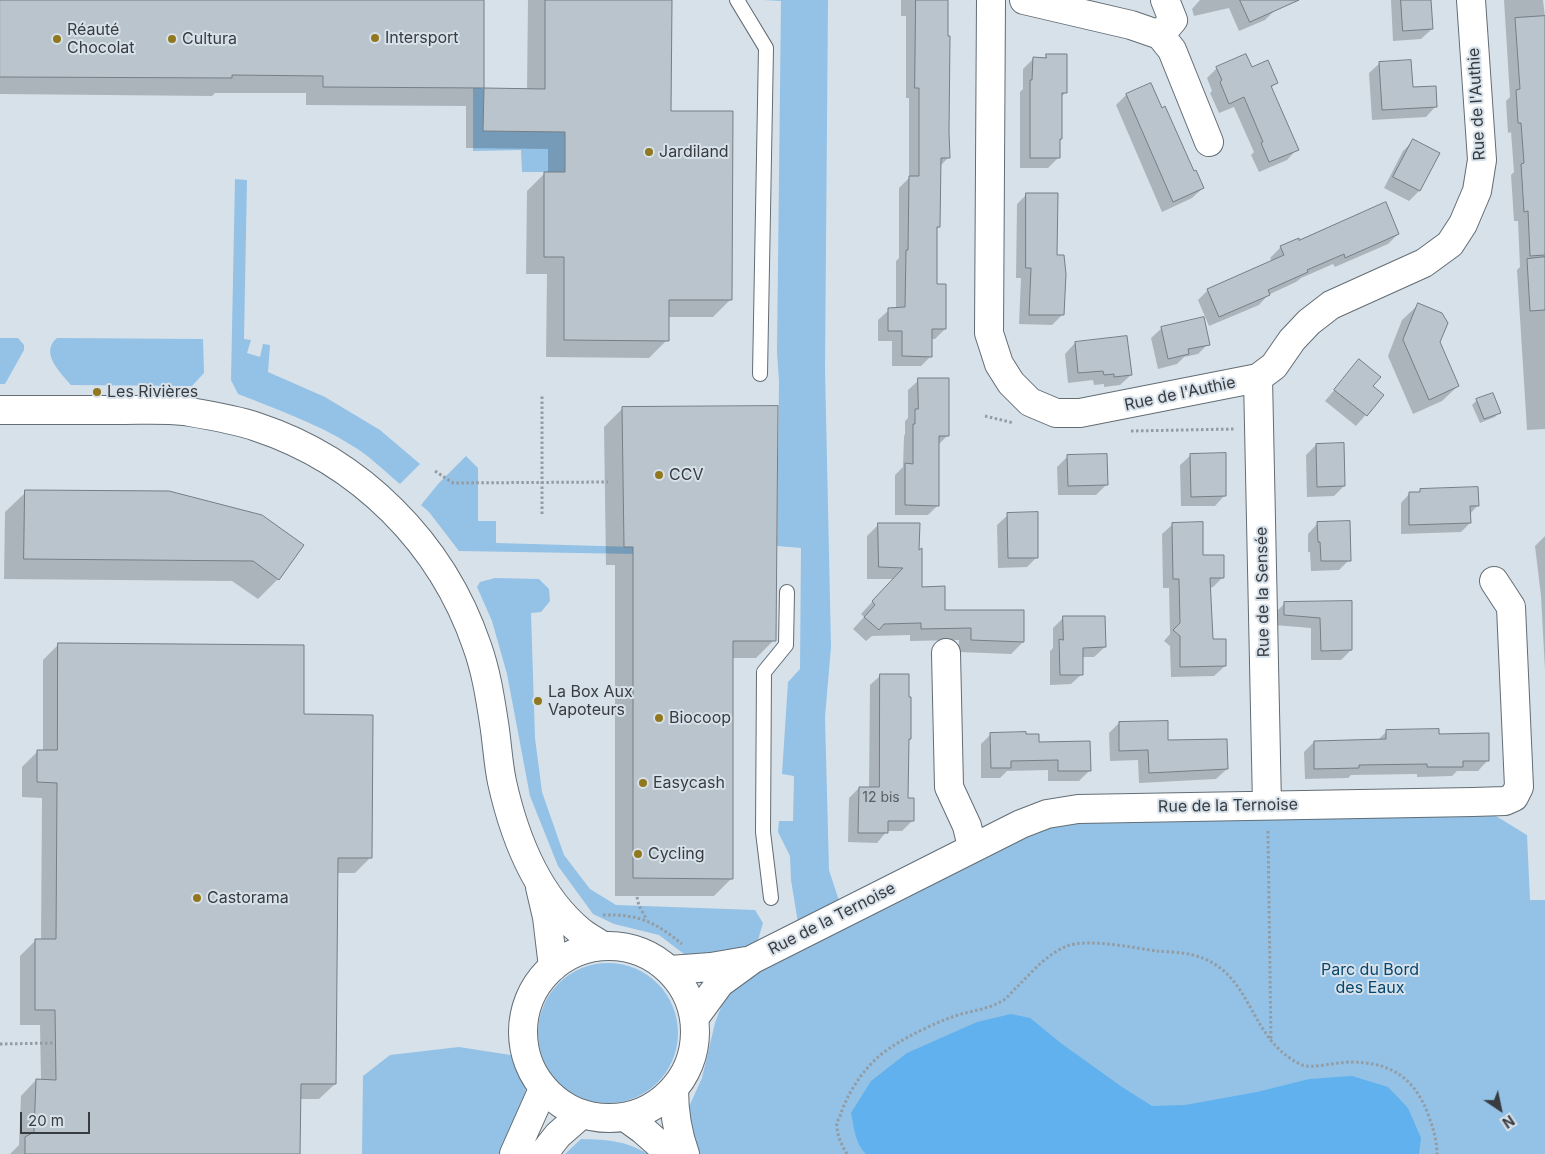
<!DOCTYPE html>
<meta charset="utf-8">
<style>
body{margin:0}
#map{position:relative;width:1545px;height:1154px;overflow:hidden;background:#d7e1ea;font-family:Inter,sans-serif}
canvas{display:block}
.north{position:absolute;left:1475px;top:1084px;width:50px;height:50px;-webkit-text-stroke:4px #d7e1ea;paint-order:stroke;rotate:146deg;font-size:14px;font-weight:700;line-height:20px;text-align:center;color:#383c40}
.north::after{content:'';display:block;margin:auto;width:18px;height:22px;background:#383c40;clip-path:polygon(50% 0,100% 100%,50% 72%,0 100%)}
.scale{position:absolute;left:20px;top:1112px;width:70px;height:22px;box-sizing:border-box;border:2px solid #383c40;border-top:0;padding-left:6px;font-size:15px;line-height:18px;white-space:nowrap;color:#383c40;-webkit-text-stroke:4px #d7e1ea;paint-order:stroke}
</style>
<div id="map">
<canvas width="1545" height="1154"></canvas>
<div class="north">N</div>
<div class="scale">20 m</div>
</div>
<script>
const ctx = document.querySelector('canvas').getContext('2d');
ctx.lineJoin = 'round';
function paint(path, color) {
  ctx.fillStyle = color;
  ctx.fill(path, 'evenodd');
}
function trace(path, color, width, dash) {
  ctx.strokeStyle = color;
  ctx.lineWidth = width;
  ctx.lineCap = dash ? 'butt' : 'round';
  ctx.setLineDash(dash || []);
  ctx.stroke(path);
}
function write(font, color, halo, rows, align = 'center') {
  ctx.font = font + ' Inter,sans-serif';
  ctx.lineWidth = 4;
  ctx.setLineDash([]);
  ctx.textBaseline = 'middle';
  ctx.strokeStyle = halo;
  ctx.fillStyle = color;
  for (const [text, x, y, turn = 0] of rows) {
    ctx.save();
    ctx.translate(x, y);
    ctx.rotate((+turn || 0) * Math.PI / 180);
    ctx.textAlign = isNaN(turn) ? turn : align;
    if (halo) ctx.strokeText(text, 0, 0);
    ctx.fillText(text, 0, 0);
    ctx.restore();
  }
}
const green = new Path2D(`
 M763,0H828L825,368L831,647L825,717L829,870L843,913L1021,824L1473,802L1527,835L1530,900H1545V1154H698L687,1111L702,1078L715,1023L721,1007L753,959L800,935L791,880L790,856L778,832L779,821H793L794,776L782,774L788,682L800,669L801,548L777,546L779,381L777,352L781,1Z
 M473,88H484V131L565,132V172H522L521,150L473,151Z
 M235,179L247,180L244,339L251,340L247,353L260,357L263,344L270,345L268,372L325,397L380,430L420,464L400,484C384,471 369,455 351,445C316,423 276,409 238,394L231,380Z
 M0,338H18L24,345V350L5,384H0Z
 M57,338L203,339L204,373L192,386L71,385C61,373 39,353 57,338Z
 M466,456L478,468V521H496V543L636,547L637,554L459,551L429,512L421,505L439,483Z
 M495,578L539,579L549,589L550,601L541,612L531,613L535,738L542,792L564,855L590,889L616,905L755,910L763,923L758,940L729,955L688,957L659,935L614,924L593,914L558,866L530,796L507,674L492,621L477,587L480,582Z
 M538 1033a70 70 0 1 1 140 0a70 70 0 1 1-140 0Z
 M459,1047L517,1056L527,1096L501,1154H362L363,1076L390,1055Z
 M581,1139C608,1140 624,1140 648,1154H565Z`);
const water = new Path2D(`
 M1011,1014L1030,1018L1062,1044L1122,1087L1152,1106L1185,1105L1257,1092L1309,1079L1352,1076L1388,1087L1408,1108L1421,1138L1419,1154H866C855,1144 854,1127 851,1113L871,1081L907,1053L977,1022Z`);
const shadow = new Path2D(`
 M0,0H483L482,89L527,90L528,0H670V112L731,299L713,317H668L667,340L649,358L546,357L547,274H526L527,191L545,173H548V149L466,148V106L306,105V93H215L212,96L0,94Z
 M901,0H947L949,157L939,167V227L936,229L935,285L945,329L935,339H931V356L921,366H892V341H878V320L889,310L896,309V261L899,258V188L909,178V98H906V16H901Z
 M1200,0H1272L1276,9L1265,20L1239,31L1229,8L1194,16L1192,9Z
 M1391,0H1430L1432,29L1421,39L1393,41Z
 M1504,0H1543L1545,17V429L1527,430L1517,270L1520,267L1518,221H1514L1511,175L1514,172L1511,132L1508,133L1506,101L1510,97Z
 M1047,55L1065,93L1061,97V139L1059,141V157L1048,168H1020V92L1023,89V69L1033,59H1043Z
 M1380,63L1412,88L1436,106L1426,117L1372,120L1369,73Z
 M1217,68L1252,69L1277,82L1270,89L1297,149L1287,160L1259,172L1251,155L1254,152L1234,107L1219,113L1210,93L1212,91L1207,78Z
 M1150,85L1193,173L1203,188L1192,198L1162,212L1116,105L1126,95Z
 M1413,141L1438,154L1419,191L1409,201L1384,188L1403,151Z
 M1027,194L1056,256L1063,314L1052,325L1019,324L1021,278H1016L1017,204Z
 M1398,234L1388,244L1335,267L1333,264L1301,278L1296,282L1268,295L1259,305L1209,326L1198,300L1208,290L1272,262L1270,258L1280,248L1298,240L1299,241Z
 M1418,305L1439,342L1458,386L1442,401L1413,414L1388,356L1402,320Z
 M1162,328L1208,344L1198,354L1184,357L1177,364L1158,369L1151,338Z
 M1075,343L1131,375L1120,385L1104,387V384L1094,385L1093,380L1068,383L1065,354Z
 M1359,361L1372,386L1383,395L1356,426L1325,401Z
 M919,380L948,435L938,445V505L928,515H895V475L903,467L904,436L905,434V421L908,418V390Z
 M1477,400L1499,412L1495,417L1480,423L1472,405Z
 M623,408L774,640L756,658H732V878L714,896H615V565H606L604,427Z
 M1316,445L1344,486L1334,496L1307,497L1306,455Z
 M1191,455L1225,495L1215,506H1181L1180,465Z
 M1068,456L1106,485L1096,495H1058L1057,467Z
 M1421,491L1478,505L1470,514V523L1461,532L1401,534V503L1410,493H1418Z
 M26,492H168L278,579L258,599L232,581L4,579L5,512Z
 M1008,515L1037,557L1027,567L998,568L997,525Z
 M1318,523L1349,560L1339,570L1311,571L1310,552H1308V534Z
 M879,524L918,553L921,588L944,611L1023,642L1011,654L959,652V640L910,641V635L872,636L866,641L853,629L864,617L861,614L893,579H867V536Z
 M1173,524L1223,577L1213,587L1209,588L1212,640L1225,666L1214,676L1171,677L1170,646L1164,641L1170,634L1169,588H1163L1162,534Z
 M1545,536V670L1541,596L1535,546Z
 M1350,602L1351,650L1341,660H1311V628L1274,625L1275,613L1285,603Z
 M1063,618L1105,647L1094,657H1082V674L1071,684L1050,685V651L1053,648V628Z
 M59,644L302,716L371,857L355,873H337L335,1084L319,1099H300L299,1154H10L19,1145L21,1096L36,1080H41L40,1025H20V956L36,940H41L42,798L22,797V767L38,751H43V660Z
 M881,675L910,739L907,741V800L912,821L902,831H887L877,843L848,842L849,798L859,788H869L870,685Z
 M1119,723L1167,742L1227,769L1216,779L1139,783L1138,760L1110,761L1109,733Z
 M1386,732L1438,735L1488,760L1478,771H1457L1452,776L1417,777V774L1351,775L1348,778L1305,779L1304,752L1314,742L1377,741Z
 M991,734L1038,743L1089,771L1079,781H1048V770L1007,771L1000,778H981V744Z`);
const building = new Path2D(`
 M0,0H484V88L545,89V0H672L671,111H733L732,300H669V341L564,340V257H544V172H565V132L483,131L484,88L323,87V76L232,75V78L0,77Z
 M916,0H948V36H950L949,132L950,158H941L940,227H937V284H946V329H932V357L902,356V331H888V308L905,307L906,250H908L909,176H919V88H915Z
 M1240,0H1299L1250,22Z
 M1401,0H1431L1433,29L1403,31Z
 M1545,16V255L1530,256L1528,211L1524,212L1521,164L1524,163L1521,123H1518L1516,90L1520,89L1515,18Z
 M1046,54H1067V93H1062V139H1060V158H1030V80H1032L1033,57L1046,58Z
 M1246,54L1252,67L1268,60L1278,83L1271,86L1299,150L1269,162L1261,143L1263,142L1244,97L1229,104L1220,82L1222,80L1216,67Z
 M1411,60L1413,87L1436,86L1437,107L1382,110L1379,62Z
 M1151,83L1162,108L1165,106L1194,171L1196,170L1204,188L1173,202L1126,94Z
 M1413,139L1440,153L1420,191L1393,177Z
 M1026,193H1058L1057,255H1064L1066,274L1064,315H1029L1031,268H1026Z
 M1386,202L1399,234L1345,258L1344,254L1307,270L1308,272L1268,290L1270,295L1219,317L1207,289L1284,255L1280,246L1299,238V240Z
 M1545,257V310L1530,311L1527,259Z
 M1418,303L1442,313L1448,323L1440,342L1459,386L1429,400L1403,340Z
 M1204,317L1210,345L1188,349L1189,354L1168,359L1161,327Z
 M1127,336L1132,375L1114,377V374L1104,375L1103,371L1078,373L1075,342Z
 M1359,359L1381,377L1373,386L1384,395L1367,416L1334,390Z
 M918,378H949V436H939V506L905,505V463L913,464V424H915V409H918Z
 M1493,393L1501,413L1484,419L1476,399Z
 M778,406L776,641H733V879L633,878V547H624L622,407Z
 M1344,443L1345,486L1317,487L1316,444Z
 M1226,453V496L1191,497L1190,454Z
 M1107,454L1108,485L1068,486L1067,455Z
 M1478,487L1479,506H1470L1471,523L1409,525V492H1420V489Z
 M25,490L169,491L262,515L304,545L279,580L253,561L24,559Z
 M1038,512V558H1008L1007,513Z
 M1350,521L1351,561H1321L1320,542H1318L1317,522Z
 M1203,522V555H1224V578H1210L1213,639H1226V666L1180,667V636L1173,630L1180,623L1179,579H1173L1172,523Z
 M878,523H920L919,550L922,548V587L945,586V610H1024V642L971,640V628L921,629V623L884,624L879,630L864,617L875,605L872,601L903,568L879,567Z
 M1352,601V650L1321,651L1320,618L1284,615V602Z
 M1063,616H1105L1106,647L1083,648V675H1060L1059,639L1063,640Z
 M58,643L304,645V714L373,715L372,858H338L336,1084H301L300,1154H25V1137L34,1132L36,1079L56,1080L55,1010H35V939H56L57,783L37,782V750H57Z
 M880,674H909V697H911V739H909L908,798H914V821H888V833H858L859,787H879Z
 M1168,721V740L1227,739L1228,769L1149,773L1148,750L1119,751V722Z
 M1439,729V734L1489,733V761H1463V767H1427V764L1359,765V768L1314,769V741L1386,739V730Z
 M1026,732V734H1039V742L1090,741L1091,771H1058V760L1011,761V768H991L990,733Z`);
const path = new Path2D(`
 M985,416L1014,423
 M1131,431L1235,429
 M435,471L453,483L608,482
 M542,514V396
 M1268,831L1271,1042
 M637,897L639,906L647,920
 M603,915C639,914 655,922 682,944
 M0,1044L55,1043
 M847,1154C842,1146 838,1137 837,1128C836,1124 838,1120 840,1116C849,1089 868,1061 893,1046C908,1036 935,1023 952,1017C968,1011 987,1010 1002,1001C1008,998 1012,991 1017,987C1032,972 1047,954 1067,946C1087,938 1135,948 1157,951C1168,952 1182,952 1193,955C1255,971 1246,1039 1302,1065C1312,1069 1337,1062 1350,1062C1390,1062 1414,1077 1428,1114C1433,1128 1437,1140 1437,1154`);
const service = new Path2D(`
 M737,0L766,48L760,374
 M771,898L763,832L764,672L786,645L787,592`);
const minor = new Path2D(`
 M991,0L989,333L999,364L1011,383L1030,402L1056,413H1080L1258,378L1274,366L1292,340L1309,322L1331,305L1424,263L1450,244L1463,224L1477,191L1482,160L1471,0
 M1024,0L1131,25L1160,35L1172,50L1209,142
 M1160,35L1173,20L1165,0
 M1258,378L1267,805
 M946,653L949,787L967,826L972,847
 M670,970L711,967L746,961
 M695,1017L720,983L753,959L1021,824L1047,814L1078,809L1473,802L1505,801L1514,797L1519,787L1511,607L1494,581
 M514,1154L543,1089
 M543,1154L558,1135L582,1114`);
const tertiary = new Path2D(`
 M0,410C41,410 83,410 124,410C144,410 165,409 184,411C208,415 234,419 257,427C360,461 442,543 477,646C486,671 490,697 494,723C497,742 498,763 502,782C514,836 537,895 580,931C587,937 596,941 603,946
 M540,887L547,917L553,967
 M523 1032a86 86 0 1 1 172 0a86 86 0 1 1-172 0Z
 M674,1089C674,1112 677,1132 685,1154
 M625,1117L643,1130L670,1154`);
const markers = [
 [375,38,5,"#91781e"],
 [57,39,5,"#91781e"],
 [172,39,5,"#91781e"],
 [649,152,5,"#91781e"],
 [97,392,5,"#91781e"],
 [659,475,5,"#91781e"],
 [538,701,5,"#91781e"],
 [659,718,5,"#91781e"],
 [643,783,5,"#91781e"],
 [638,854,5,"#91781e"],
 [197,898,5,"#91781e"]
];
const numberNames = [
 ["12 bis",881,798]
];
const poiNames = [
 ["Réauté",67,30],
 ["Chocolat",67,48],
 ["Intersport",385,38],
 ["Cultura",182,39],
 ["Jardiland",659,152],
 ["Les Rivières",107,392],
 ["CCV",669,475],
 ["La Box Aux",548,692],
 ["Vapoteurs",548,710],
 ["Biocoop",669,718],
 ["Easycash",653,783],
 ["Cycling",648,854],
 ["Castorama",207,898]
];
const streetNames = [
 ["Rue de l'Authie",1477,104,-93],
 ["Rue de l'Authie",1180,394,-12],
 ["Rue de la Sensée",1263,592,-91],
 ["Rue de la Ternoise",1228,806,-1],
 ["Rue de la Ternoise",832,919,-27]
];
const parkNames = [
 ["Parc du Bord",1370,970],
 ["des Eaux",1370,988]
];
paint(green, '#93c2e6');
paint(water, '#60b1ed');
paint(shadow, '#0003');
paint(building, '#bac4cc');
trace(building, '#757e86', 1);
trace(service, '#636d74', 16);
trace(minor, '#636d74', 30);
trace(tertiary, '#636d74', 30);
trace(path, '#949ca3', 3, [2.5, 2.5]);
trace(service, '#fff', 14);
trace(minor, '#fff', 28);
trace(tertiary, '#fff', 28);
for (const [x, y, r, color] of markers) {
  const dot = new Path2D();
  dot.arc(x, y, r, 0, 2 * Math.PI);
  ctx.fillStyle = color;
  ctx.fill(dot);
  trace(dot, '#d7e1ea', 2);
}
write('14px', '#585e63', null, numberNames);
write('16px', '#383c40', '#d7e1ea', poiNames, 'left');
write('16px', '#383c40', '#d7e1ea', streetNames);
write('16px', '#05476e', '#d7e1ea', parkNames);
</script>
